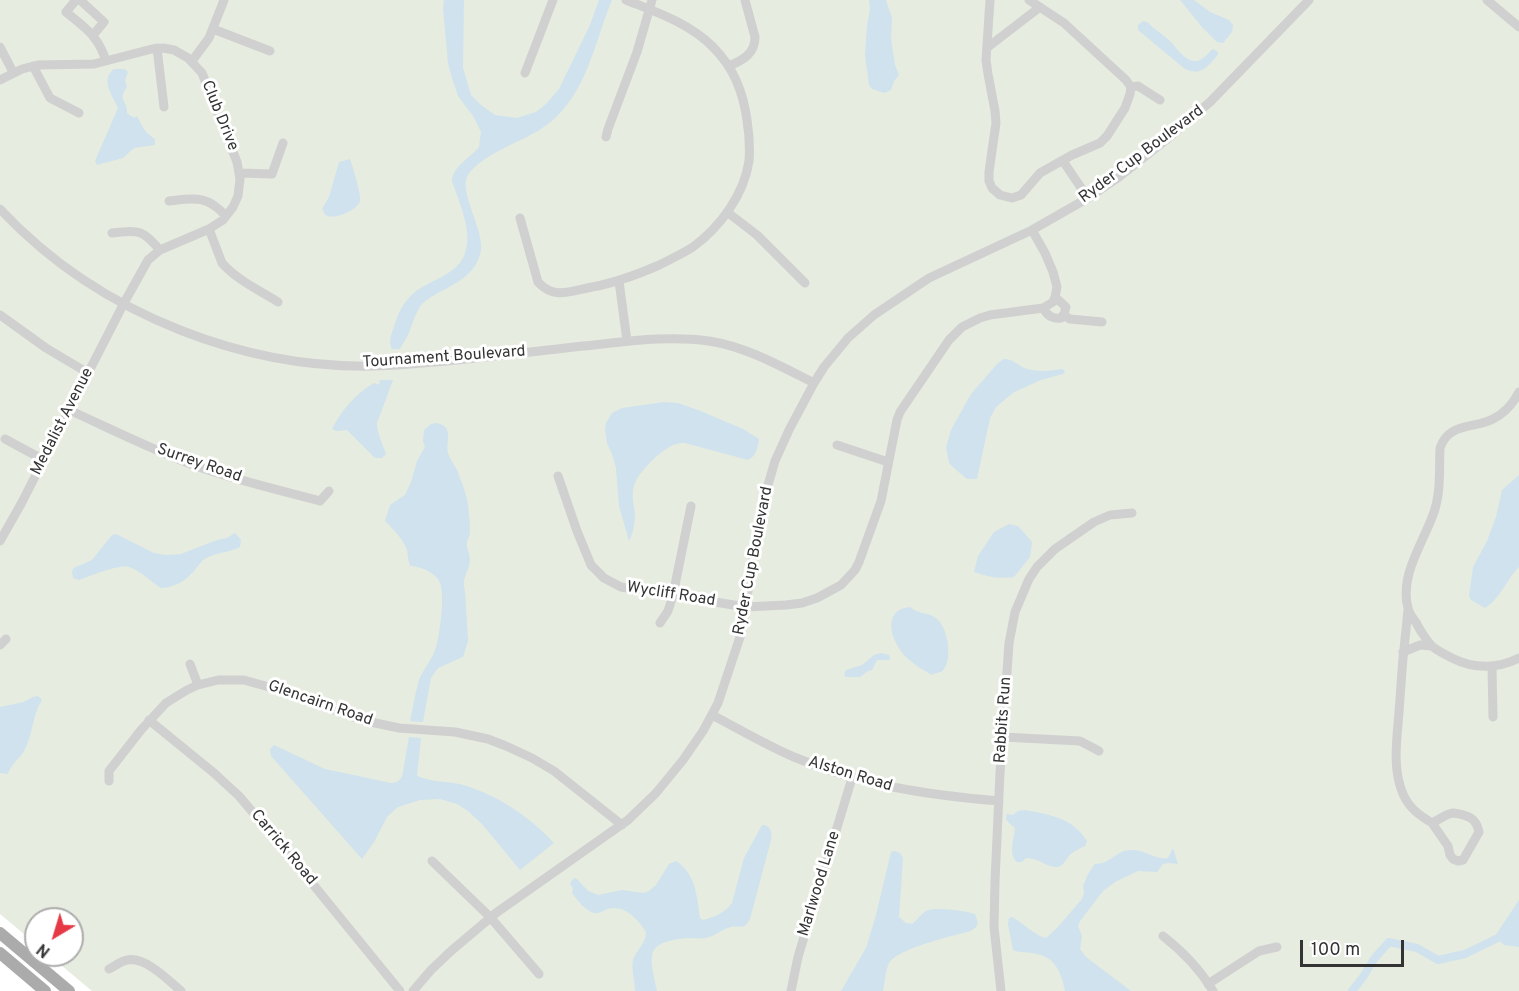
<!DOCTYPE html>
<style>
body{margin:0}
#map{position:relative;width:1519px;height:991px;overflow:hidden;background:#fff;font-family:Overpass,sans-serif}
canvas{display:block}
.north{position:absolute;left:24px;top:907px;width:60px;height:60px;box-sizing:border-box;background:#fff;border:2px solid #adadad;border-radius:50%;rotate:218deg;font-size:16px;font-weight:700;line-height:24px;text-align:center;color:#333}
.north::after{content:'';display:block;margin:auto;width:21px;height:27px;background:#e63946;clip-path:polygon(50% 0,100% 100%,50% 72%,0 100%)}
.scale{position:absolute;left:1300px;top:940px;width:104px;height:27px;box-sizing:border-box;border:3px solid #333;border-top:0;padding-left:8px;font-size:18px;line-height:21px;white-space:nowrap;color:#333;-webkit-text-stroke:4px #fff;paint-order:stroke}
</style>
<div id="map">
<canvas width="1519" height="991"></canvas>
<div class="north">N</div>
<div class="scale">100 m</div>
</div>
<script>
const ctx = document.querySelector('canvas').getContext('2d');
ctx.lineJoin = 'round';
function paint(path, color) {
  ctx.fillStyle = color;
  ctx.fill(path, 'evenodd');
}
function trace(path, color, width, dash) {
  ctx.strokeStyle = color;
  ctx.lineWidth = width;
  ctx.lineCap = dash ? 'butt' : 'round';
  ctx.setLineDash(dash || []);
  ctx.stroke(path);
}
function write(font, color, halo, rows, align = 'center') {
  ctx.font = font + ' Overpass,sans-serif';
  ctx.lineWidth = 6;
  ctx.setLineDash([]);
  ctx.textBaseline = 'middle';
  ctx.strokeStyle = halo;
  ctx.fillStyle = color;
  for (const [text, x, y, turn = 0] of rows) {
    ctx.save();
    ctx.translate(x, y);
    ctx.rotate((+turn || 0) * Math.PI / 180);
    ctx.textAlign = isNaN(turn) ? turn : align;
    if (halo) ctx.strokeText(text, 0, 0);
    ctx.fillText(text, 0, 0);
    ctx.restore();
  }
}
const green = new Path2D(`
 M0,0H1519V991H92L49,955H72V919H36V944L0,914Z`);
const water = new Path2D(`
 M444,0H464L463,68L471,95L481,105L495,115L517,118L536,112L546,104L559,89L590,25L599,0H612C594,43 587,94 548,124C527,141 483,152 468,175C458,191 484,230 481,250C475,283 442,286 422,304C415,312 412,327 407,337C405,341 402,344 400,349H392C388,342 391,335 394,327C398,313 403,302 415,292C430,280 459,274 465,253C473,231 459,202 452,181C452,167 471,157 479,147L481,132L473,116L458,96L452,78L448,63L443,8Z
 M869,0H886L892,18L891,39L895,65L899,75L894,81L891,90L885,93L872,89L869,85L865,55L867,25L870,10Z
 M1180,0H1194L1210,12L1229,20L1233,25L1232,32L1223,43L1217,42L1202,27Z
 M1143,21L1147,22C1154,29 1162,34 1170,41C1176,47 1186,63 1197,61C1203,60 1208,53 1213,49L1218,52L1217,56C1207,67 1201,76 1185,69L1138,30V25Z
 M114,69H125L128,72L125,81L127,86C126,89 124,91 123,94C121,101 128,104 127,113L134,118L137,116C143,127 143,131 155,139V145L134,148L123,158L97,165L95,161L118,108C112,95 100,80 114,69Z
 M350,159C353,168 361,193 360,201C358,210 336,219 328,216C324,215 324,212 322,209L329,197L339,162Z
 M1004,359C1014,359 1018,366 1027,369C1039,372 1050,371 1062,369L1065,371L1063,374L1041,380L1014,392L996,407L990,418L977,479H967L954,468L949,463L946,447L951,430L971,394L998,363Z
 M380,380H393L377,423C377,434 383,444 386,454L382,458H375L347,430L337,431L332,429C342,410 355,394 374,383L379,385Z
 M664,402L678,403L698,410L743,429L759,439C758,447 757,455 748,460L685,443C679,443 673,444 668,448C657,454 637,474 634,486C631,495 634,505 635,514C635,522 633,534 629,541L619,506L616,468L612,454L607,443L605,429L606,423L612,413L622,408Z
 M437,423C455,427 445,442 448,453C450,459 454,465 457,470C461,481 467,494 468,505C469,514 470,524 470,533C469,538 468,537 467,542C466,549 470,553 470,560C469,573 461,577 465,591L468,641L463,657L438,668L431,678L423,722L410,721C413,707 415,693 419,680C423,669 433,659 436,647C440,634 445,596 440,583C437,573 420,566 410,566C408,560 408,555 407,550C404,540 392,528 385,521L390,505L405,495L411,482L417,461L425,447L423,441L424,430L431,424Z
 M1519,475V567C1507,579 1499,600 1485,608L1471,600L1469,596L1473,567L1487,541L1496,517L1502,490Z
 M1009,524L1018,526L1032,542L1030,557L1014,577C999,579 988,577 974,572L978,556L994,532Z
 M235,533L241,540L240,547C229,553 214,552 203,560C200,563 197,567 194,571C184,582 175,587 161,588C151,582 141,571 129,567C118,564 91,576 79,580L73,578L72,571L74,568L92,560L112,535L116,534L154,553L165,555L181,554L217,540L227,538Z
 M910,607C913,609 915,611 919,612C925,614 931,614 937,619C948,628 954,663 941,672C940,672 932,674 932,675C923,670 915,665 908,659C896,648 881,620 901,609C903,608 907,608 910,607Z
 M881,653L889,655L890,658L889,660H877L872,670L868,671L860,677H846L844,675L846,670L862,665L874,655Z
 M38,696L42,700C32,715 33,735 24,751C19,759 10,765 8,774L0,773V707L24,702L33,697Z
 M409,737L421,738L417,776C432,782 444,781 459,784C495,793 529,816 554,843L520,870L482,824L468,811L457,804L440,799L420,800L398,807L387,817L374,842L362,859L271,756L270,749L274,745L325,769L391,783L397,782L402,777Z
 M1025,810C1050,815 1072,817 1087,841L1085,846C1081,848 1076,850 1072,853C1065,858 1065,868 1054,867C1044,865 1037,858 1026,858L1022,862H1017C1008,854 1014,839 1015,828L1009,823L1006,819L1007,814L1013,815L1018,811Z
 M762,825H764C772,827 772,834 771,840L750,919C743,931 742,925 731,927C722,929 715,936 706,938C700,939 693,938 687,938C643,942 650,956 657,991H635C635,981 631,969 633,960C636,950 646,944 646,932C638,919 624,904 607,909C603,911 599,914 594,913C586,911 577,900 572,893L573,889L570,883L574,878L577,879L588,891L598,895L622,890L644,893L649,891L656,885L669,864L676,861C696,874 697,897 700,918L703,920C714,917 725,913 732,903L744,858Z
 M1173,848L1178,864L1168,863L1163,864L1157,872L1138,871L1115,882L1103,891L1080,921L1078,926L1082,936L1080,949L1086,957L1131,991H1065C1061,971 1055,956 1032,953C1025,952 1020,953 1013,950L1008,924L1009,918L1012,917C1024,923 1033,935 1046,938L1057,928L1082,899L1084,893L1083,886L1088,874L1095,864C1096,864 1104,863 1105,862C1114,858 1120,850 1131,850C1144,849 1155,860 1168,858Z
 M895,851L900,853L903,858L899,917L906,923L912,924C917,920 921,914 926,911C935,906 966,911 975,914L978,923L976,927L971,931C955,935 896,949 889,963C885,971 885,983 883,991H841L866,948L876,915L891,852Z
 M1519,900V947L1504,945L1495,936Z`);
const canal = new Path2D(`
 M1352,991L1363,977L1374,959L1389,942L1417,948L1438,960L1465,954L1506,934`);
const minor = new Path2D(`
 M76,0L66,12C85,28 98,35 106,61
 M80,0L104,22L93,35
 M990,0L986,60L988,74L995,111L996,123L989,172V181L992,188L1000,195L1012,198L1021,195L1040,173L1072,155L1100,143L1107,136L1125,108L1130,94L1131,87L1126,80L1064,23L1029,0
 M1487,0L1519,27
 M213,29L270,51
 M0,47L13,72
 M988,47L1040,7
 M157,48L164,107
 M192,61L209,38L224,0
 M33,66L50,98L79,113
 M729,66C743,60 755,54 755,37L745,0
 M525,73L553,0
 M0,80L22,69L38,65L94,64L152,49L163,48L174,50L188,58L202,73L237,162L240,179L238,196L233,207L223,220L209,229L160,250L148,260L124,303L21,504L0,541
 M1131,87L1138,86L1160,100
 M606,137L608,129L637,52L652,0
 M1063,161L1088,198
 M240,173L272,174L283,143
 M169,201C195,198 207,195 226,216
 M0,209C99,315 252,375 397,365C459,361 521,353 583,346C624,342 667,335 709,341C747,347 780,366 814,383
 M727,212L757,235L805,283
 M520,218L538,282C554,300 571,291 592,287C615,283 636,275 657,266C669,260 682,254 693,247C720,227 744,195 749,161C750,148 749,133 747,120C743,92 734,68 713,47C689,23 656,12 626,0
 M209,229L222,263C237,280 259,290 278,302
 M112,233C139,230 142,229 160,250
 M619,281L627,341
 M1043,308C1048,316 1052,319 1061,318L1064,314L1066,307L1055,297
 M0,315L46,348L88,373
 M1063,315L1070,319L1102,322
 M1519,392C1513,404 1505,413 1493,419C1474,429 1449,422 1440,448C1439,469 1441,492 1434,512C1424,542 1399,575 1408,608C1409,614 1414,619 1417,624C1419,629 1429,644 1433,647C1438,651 1446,655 1452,658C1473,669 1498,669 1519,658
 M69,410C111,429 153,450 196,466C236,480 279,490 320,501L329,491
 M5,439L44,460
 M837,445L888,462
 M558,476L577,531L591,565L604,578L621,587L746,607L786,605L802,603L817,598L841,585L855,570L859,562L881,501L897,420L900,412L949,340L962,327L980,318L990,315L1043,308L1053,302L1055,297L1057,287L1053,272L1045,253L1032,230
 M1408,610C1404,644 1401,678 1399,712C1397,738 1392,769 1403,794C1409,808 1419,815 1432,823
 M660,623L668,611L673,595L691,506
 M0,645L6,639
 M1403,652L1420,645L1431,646
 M190,664L198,685
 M1492,666L1493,717
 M712,715C739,729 766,745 794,757C860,785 927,795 999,801
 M149,720L214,773L239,796L294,861L400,991
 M1003,737L1080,741L1099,751
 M109,781V771L141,730L166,703L187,690L198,685L218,680H244L283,691L361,720L399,728L455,732L488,739L506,746L532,758L554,771L622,825
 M1453,813C1467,815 1476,817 1479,832L1463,860L1458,861L1453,859L1450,855L1448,846L1432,823C1439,820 1445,814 1453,813Z
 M432,861L490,917L539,974
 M1163,936C1182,951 1200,969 1213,991
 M109,969C115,966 121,961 127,960C145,956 168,980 181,991
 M1208,984L1259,951L1277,947
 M413,991L431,970L451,951L496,913L628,820L656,793L683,760L703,731L718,703L742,631L756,537L763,502L775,461L789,430L814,383L824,367L848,338L874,315L929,278L1032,230L1088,198L1119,177L1166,140L1210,102L1309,0
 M791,991L798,957L852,778
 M1001,991L994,927L995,881L1000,773L1009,643L1015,612L1029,579L1037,567L1055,549L1094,522L1110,515L1132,513`);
const major = new Path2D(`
 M0,933L69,991
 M0,953L45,991`);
const streetNames = [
 ["Club Drive",219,116,68],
 ["Ryder Cup Boulevard",1142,155,-37],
 ["Tournament Boulevard",444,358,-4],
 ["Medalist Avenue",63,422,-63],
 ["Surrey Road",199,464,19],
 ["Ryder Cup Boulevard",754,561,-79],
 ["Wycliff Road",671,595,9],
 ["Glencairn Road",320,704,19],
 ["Rabbits Run",1004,720,-86],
 ["Alston Road",850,775,17],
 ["Carrick Road",283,848,50],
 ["Marlwood Lane",820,884,-73]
];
paint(green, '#e6ecdf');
paint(water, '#cfe2ee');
trace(canal, '#cfe2ee', 8);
trace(minor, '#d0d0d0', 9);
trace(major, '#ababab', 12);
write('16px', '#333', '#fff', streetNames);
</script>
